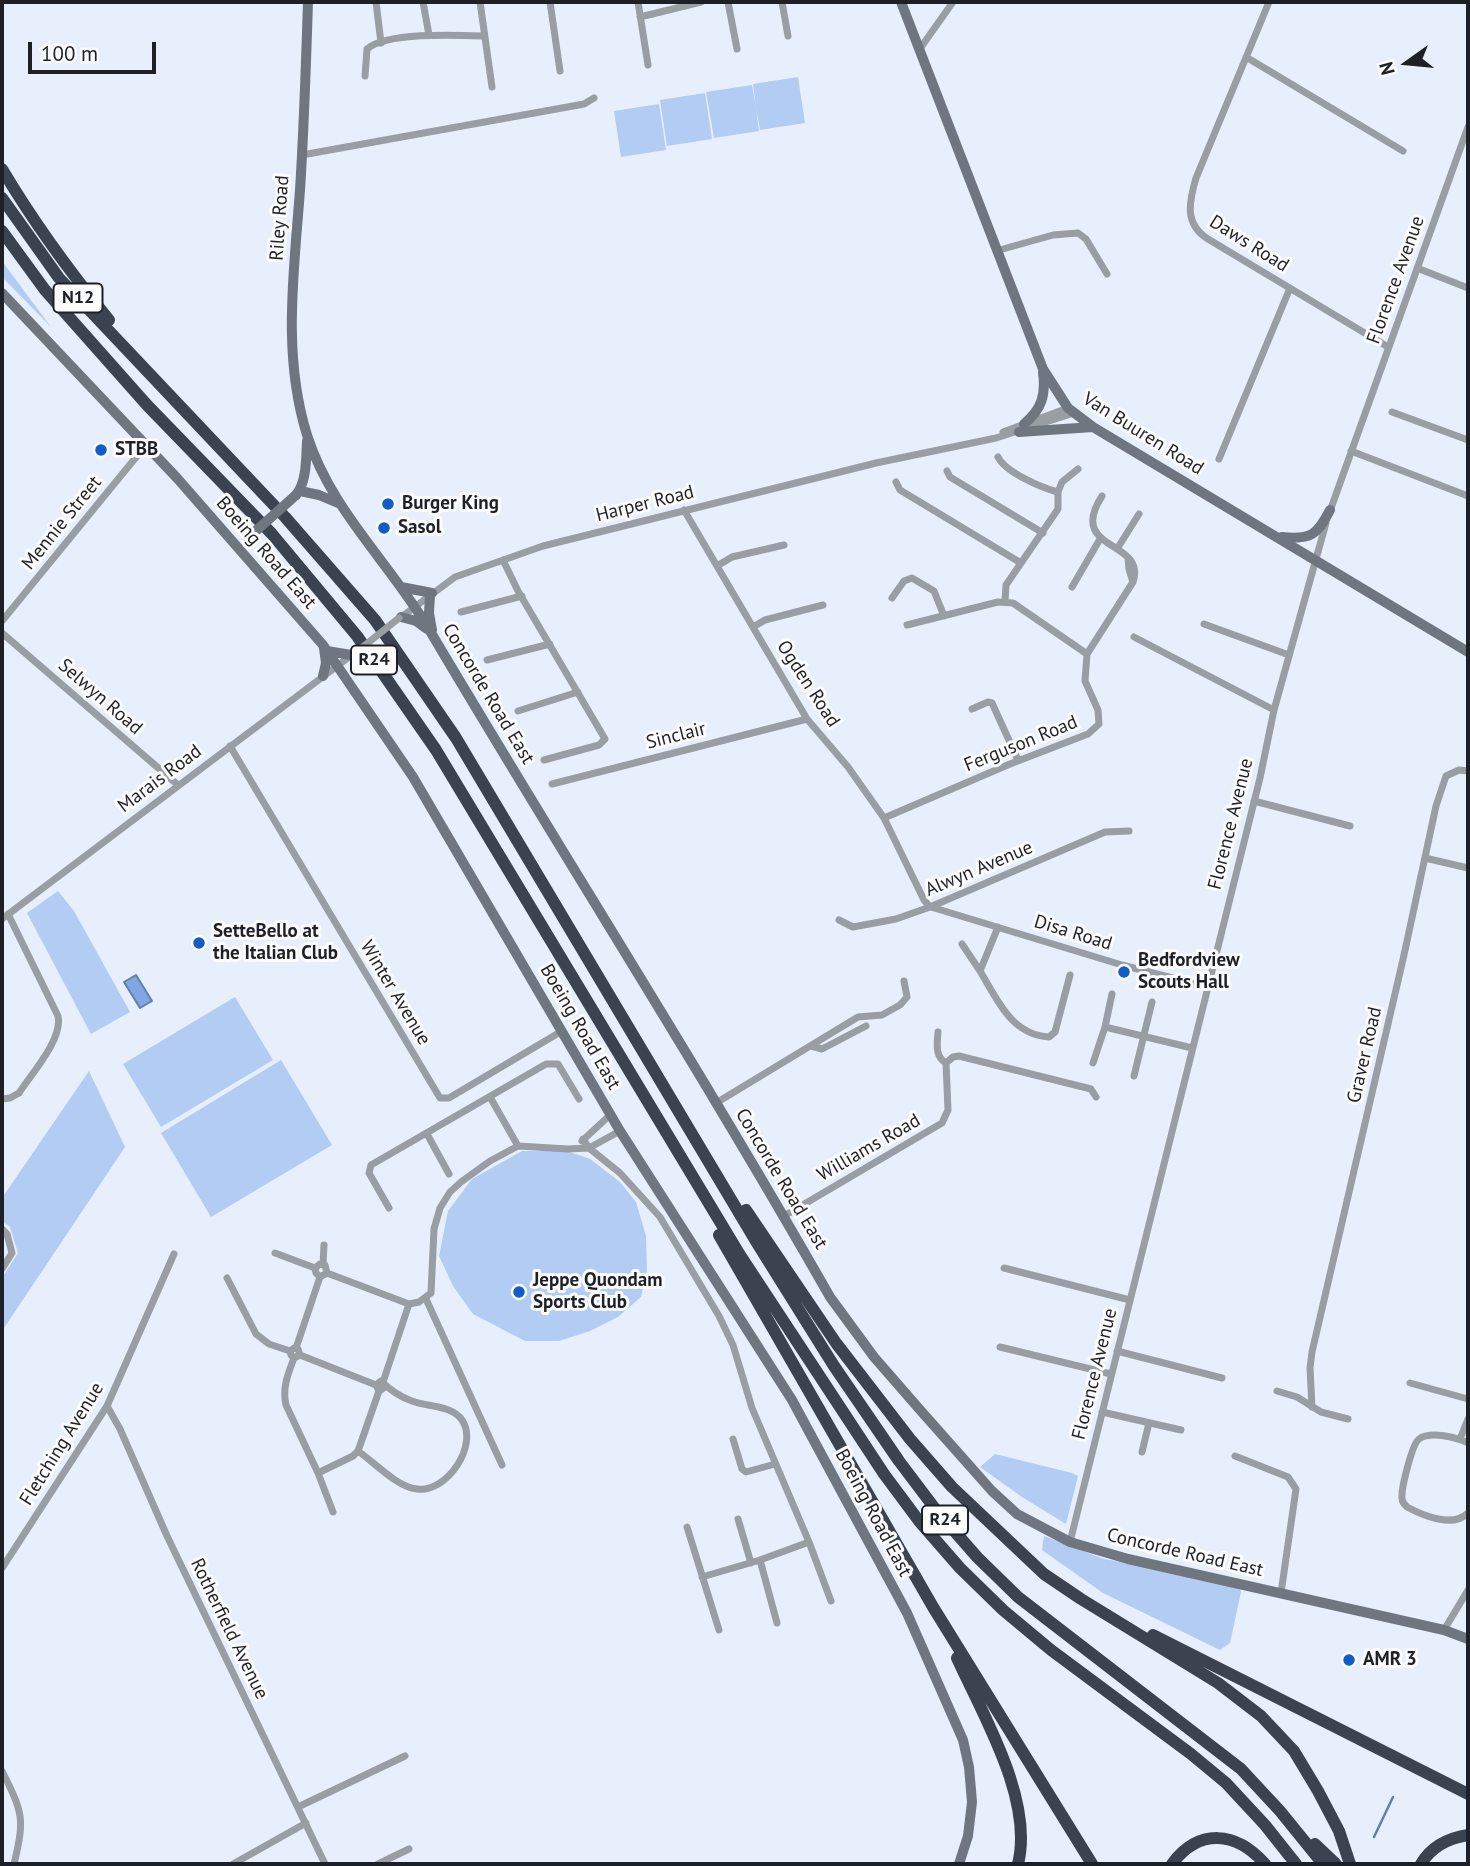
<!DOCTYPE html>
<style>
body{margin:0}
#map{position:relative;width:1470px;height:1866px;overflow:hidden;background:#e7effd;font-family:"PT Sans",sans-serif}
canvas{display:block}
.frame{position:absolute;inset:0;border:4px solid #1d2127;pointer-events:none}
.north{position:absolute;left:1372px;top:28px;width:70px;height:70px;-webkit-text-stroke:5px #fcfcfc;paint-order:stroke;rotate:255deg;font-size:19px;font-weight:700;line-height:28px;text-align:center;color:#1d2127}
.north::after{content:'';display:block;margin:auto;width:24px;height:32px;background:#1d2127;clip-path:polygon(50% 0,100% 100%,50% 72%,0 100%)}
.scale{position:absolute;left:28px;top:42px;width:128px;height:32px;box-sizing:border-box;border:4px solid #1d2127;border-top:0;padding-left:9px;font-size:21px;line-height:24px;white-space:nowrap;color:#1d2127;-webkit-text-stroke:5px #fcfcfc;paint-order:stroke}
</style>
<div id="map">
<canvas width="1470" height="1866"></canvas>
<div class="frame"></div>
<div class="north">N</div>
<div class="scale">100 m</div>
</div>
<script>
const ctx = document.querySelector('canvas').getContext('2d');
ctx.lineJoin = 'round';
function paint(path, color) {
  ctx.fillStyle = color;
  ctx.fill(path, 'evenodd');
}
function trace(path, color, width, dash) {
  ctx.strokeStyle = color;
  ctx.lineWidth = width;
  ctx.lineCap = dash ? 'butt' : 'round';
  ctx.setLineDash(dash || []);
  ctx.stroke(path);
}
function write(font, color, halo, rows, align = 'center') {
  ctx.font = font + ' "PT Sans",sans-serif';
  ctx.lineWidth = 6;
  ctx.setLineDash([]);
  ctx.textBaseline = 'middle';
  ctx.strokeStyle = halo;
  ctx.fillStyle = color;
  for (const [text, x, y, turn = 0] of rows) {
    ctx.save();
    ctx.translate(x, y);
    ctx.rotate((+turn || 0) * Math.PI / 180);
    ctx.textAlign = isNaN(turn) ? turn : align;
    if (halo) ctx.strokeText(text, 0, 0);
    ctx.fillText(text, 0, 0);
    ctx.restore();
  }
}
const green = new Path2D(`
 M798,77L805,123L760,130L756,108L759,131L714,138L706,92L752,85L756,108L753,84Z
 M705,93L712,139L667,146L660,100Z
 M659,104L666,150L621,157L614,111Z
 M2,261L51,327L2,277Z
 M58,891L74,911L130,1012L91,1034L27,913Z
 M235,997L273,1060L161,1127L123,1064Z
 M281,1060L332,1145L211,1217L161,1133Z
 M89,1071L125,1147L2,1331V1278L18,1253L10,1227L2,1221V1198Z
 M522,1151H567L590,1159L620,1182L636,1202L646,1236L647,1271L641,1297L618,1317L590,1331L559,1341H525L473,1314L453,1286L439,1256L448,1211L472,1179Z
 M995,1454L1072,1473L1078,1476L1066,1524L1022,1497L980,1467Z
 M1044,1536L1104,1559L1237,1581L1241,1592L1230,1643L1220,1650L1103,1593L1042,1550Z`);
const water = new Path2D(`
 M136,975L152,1001L140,1008L124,982Z`);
const stream = new Path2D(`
 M1374,1837L1393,1797`);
const street = new Path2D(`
 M376,2L381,43
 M423,2L429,35
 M480,2L492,87
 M550,2L560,71
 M638,2L648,65
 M728,2L737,49
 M782,2L788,36
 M1269,2L1196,178C1189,202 1184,224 1208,239L1388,347
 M640,17L701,2
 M919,50L953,2
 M1246,57L1403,151
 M365,76L367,49C387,32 456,35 484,36
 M302,155L584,104L594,98
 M996,251L1053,235L1078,233L1086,239L1107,274
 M1417,268L1468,288
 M1392,412L1468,440
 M1003,432L1068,408
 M1351,451L1468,496
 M998,457C1005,472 1042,488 1058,492
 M1219,459L1290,288
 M947,471L950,477L1043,533
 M896,482L900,490L1021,563
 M684,510L807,719L848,767L884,818L924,900L930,907
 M1330,511L1468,127
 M1117,549L1139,514
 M1128,558L1129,569L1133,582
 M503,560L518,591L605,739L599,745L544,760
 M717,566L732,557L784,545
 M1072,587L1100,539
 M892,598L904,581L912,578L934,591L944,616
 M1005,602L1006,585L1058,509V492L1062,482L1078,469
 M461,612L522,596
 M400,618L455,577L543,546L876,463L996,438L1074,413
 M2,621L146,445
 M1204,624L1289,655
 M753,627L765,620L823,605
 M2,633L178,785
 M1134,637L1274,710
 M1087,654L1133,582C1147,539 1066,552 1102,496
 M487,660L550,644
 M972,709L988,702L992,703L1018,760
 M518,711L578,692
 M230,746L440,1098H449L562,1031
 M552,784L807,719
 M1254,801L1350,826
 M884,818L1010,764L1088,734L1099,724L1098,710L1085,681L1087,654L1013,603L998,602L907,625
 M1425,858L1468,868
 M931,907L1122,965L1207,987
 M2,919L353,654
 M839,920L853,927L896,919L930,907L1105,832L1129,831
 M962,944L980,971L998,927
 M980,971C997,999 1011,1035 1049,1037L1055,1032L1070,975
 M1105,1027L1112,994
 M938,1032C937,1044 935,1057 946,1063
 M811,1046L822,1049L866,1026
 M1093,1063L1105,1027L1192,1048
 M1134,1076L1152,1002
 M490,1097L518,1146
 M2,1099L10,1098L19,1093C32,1073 63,1039 58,1016L8,914
 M716,1103L858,1017L882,1015L900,1005L907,997L904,981
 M427,1134L449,1174
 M583,1139L589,1148L620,1173L660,1217L719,1316L733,1345L752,1408L809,1542L831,1601
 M582,1141L610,1115
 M389,1208L369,1173L371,1165L546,1064H558L579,1099
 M784,1216L942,1123L948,1110L946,1063L953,1057L959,1056L1091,1089L1096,1097
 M2,1229L7,1234L12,1253L2,1269
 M275,1253L315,1268
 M323,1264L324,1245
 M1004,1268L1130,1300
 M327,1273L325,1265L320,1264L315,1268L316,1273L320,1277L327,1273L409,1304L419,1302L431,1293L434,1229L440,1208L450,1192L461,1182L490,1161L518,1146L568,1149L589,1148L620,1131
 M227,1278L256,1334L269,1344L290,1351
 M426,1299L502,1465
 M1000,1347L1111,1374
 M296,1348L320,1277
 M1117,1351L1222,1378
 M300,1355L298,1349L294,1348L290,1351L291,1355L294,1358L300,1355L376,1385
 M294,1358C288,1374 282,1388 286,1405L318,1473L333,1512
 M383,1382L409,1304
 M1410,1383L1468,1399
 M1277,1391L1297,1397L1321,1412L1348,1419
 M107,1406L120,1429L167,1536L325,1864
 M1312,1407L1310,1368L1312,1352L1404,955L1436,806L1446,776L1459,770L1468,771
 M1102,1412L1181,1430
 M733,1439L742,1469L746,1472L775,1464
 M1460,1439L1468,1419
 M1468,1443C1457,1437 1430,1431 1419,1439C1412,1444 1401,1489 1402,1498C1402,1502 1404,1504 1407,1507C1424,1516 1453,1528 1468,1513
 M358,1451C375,1463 397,1487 417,1489C447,1493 479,1445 462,1420C452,1405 427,1407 412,1401C400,1397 389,1389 381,1381L376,1385L379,1391L385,1387
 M1142,1452L1149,1423
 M1235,1456L1288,1477L1296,1489L1281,1593
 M318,1473L353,1456L358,1451L379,1391
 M738,1519L751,1563
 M687,1527L719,1630
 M1070,1542L1260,778L1274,710L1326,523
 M760,1560L777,1623
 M2,1568L107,1406L174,1254
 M702,1577L760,1560L809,1542
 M1444,1630L1468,1590
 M2,1771C23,1813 25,1818 14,1864
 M298,1807L405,1756
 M233,1864L306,1823
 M378,1864L409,1849`);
const secondary = new Path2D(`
 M308,2C306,65 304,128 300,190C294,272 282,355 307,435C331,511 391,564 430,631C562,854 702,1072 830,1297L874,1357L921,1411L992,1491L1017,1514L1070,1542L1128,1559L1444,1630L1468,1639
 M901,2L1043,369L1068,408L1093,427L1468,652
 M2,293L177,478L323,645L413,777L620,1131L792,1400L907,1613L963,1740L969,1767L972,1802L968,1836L959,1864
 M1024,424C1042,409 1046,395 1043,372
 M1019,432L1093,427
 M300,491L319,495L338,503
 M296,495C307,482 306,458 307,441
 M1282,537C1311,540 1317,535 1330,510
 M401,587L432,593
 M430,595L429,613L432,630
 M401,617L416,621L427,629
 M327,651L351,655
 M323,676L326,663L324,648`);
const highway = new Path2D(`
 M2,169C34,223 70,272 109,320
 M2,198L59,278L285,517L375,620L456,738L757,1243L834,1366L899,1461L936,1510L977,1557L1018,1597L1241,1769L1280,1811L1323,1864
 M2,231L45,290L147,405L272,534L357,636L436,750L740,1255L884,1474L919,1521L960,1568L1003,1610L1051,1650L1191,1754L1226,1783L1265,1825L1296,1864
 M746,1210L836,1343L910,1439L952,1487L1044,1574L1081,1599L1218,1683L1261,1716L1294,1751L1318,1791L1339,1831L1350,1864
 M719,1235L933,1607L1092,1864
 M1153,1635L1468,1794
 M957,1658C983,1715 1034,1800 1018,1864
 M1315,1844L1336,1864
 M1172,1864C1199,1828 1236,1831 1265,1864
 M1421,1864C1431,1847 1449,1838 1468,1835`);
const streetBridge = new Path2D(`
 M354,654L399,618`);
const secondaryBridge = new Path2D(`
 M249,537L296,495`);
const markers = [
 [101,450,7,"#115cc6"],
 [388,504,7,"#115cc6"],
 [384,528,7,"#115cc6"],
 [199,943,7,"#115cc6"],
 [1124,972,7,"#115cc6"],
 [519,1292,7,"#115cc6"],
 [1349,1660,7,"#115cc6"]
];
const shields = [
 [78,298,49],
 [374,660,46],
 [945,1520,46]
];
const shieldNames = [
 ["N12",78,298],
 ["R24",374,660],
 ["R24",945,1520]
];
const streetNames = [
 ["Riley Road",280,218,-86],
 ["Daws Road",1249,244,32],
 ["Florence Avenue",1396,280,-70],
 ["Van Buuren Road",1143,434,32],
 ["Harper Road",645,504,-14],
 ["Mennie Street",62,523,-51],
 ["Boeing Road East",266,553,49],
 ["Ogden Road",808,684,57],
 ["Concorde Road East",488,694,59],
 ["Selwyn Road",100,697,41],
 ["Sinclair",676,736,-14],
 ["Ferguson Road",1021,744,-22],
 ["Marais Road",160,779,-37],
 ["Florence Avenue",1231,824,-76],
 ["Alwyn Avenue",979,869,-23],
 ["Disa Road",1073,933,17],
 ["Winter Avenue",395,993,59],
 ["Boeing Road East",580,1027,60],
 ["Graver Road",1365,1055,-77],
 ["Williams Road",869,1148,-30],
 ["Concorde Road East",781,1179,59],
 ["Florence Avenue",1095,1374,-76],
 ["Fletching Avenue",62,1444,-58],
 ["Boeing Road East",873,1513,62],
 ["Concorde Road East",1185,1553,13],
 ["Rotherfield Avenue",229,1629,64]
];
const poiNames = [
 ["STBB",115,450],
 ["Burger King",402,504],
 ["Sasol",398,528],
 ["SetteBello at",213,932],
 ["the Italian Club",213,954],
 ["Bedfordview",1138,961],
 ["Scouts Hall",1138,983],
 ["Jeppe Quondam",533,1281],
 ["Sports Club",533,1303],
 ["AMR 3",1363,1660]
];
paint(green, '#b2ccf3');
paint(water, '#81a7e2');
trace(water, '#637faa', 2);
trace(stream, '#637faa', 2.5);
trace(street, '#999da4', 7);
trace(secondary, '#707680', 10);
trace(highway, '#3b4350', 12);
trace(streetBridge, '#999da4', 7);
trace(secondaryBridge, '#707680', 10);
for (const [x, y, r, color] of markers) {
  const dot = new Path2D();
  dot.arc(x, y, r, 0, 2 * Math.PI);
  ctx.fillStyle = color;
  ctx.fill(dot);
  trace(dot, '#fcfcfc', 2.5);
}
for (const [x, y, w] of shields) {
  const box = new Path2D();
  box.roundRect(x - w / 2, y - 14.5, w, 29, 5);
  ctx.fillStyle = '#fcfcfc';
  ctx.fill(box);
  trace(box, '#1d2127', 2);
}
write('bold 18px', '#1d2127', null, shieldNames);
write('19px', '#1d2127', '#fcfcfc', streetNames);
write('bold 19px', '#1d2127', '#fcfcfc', poiNames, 'left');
</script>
